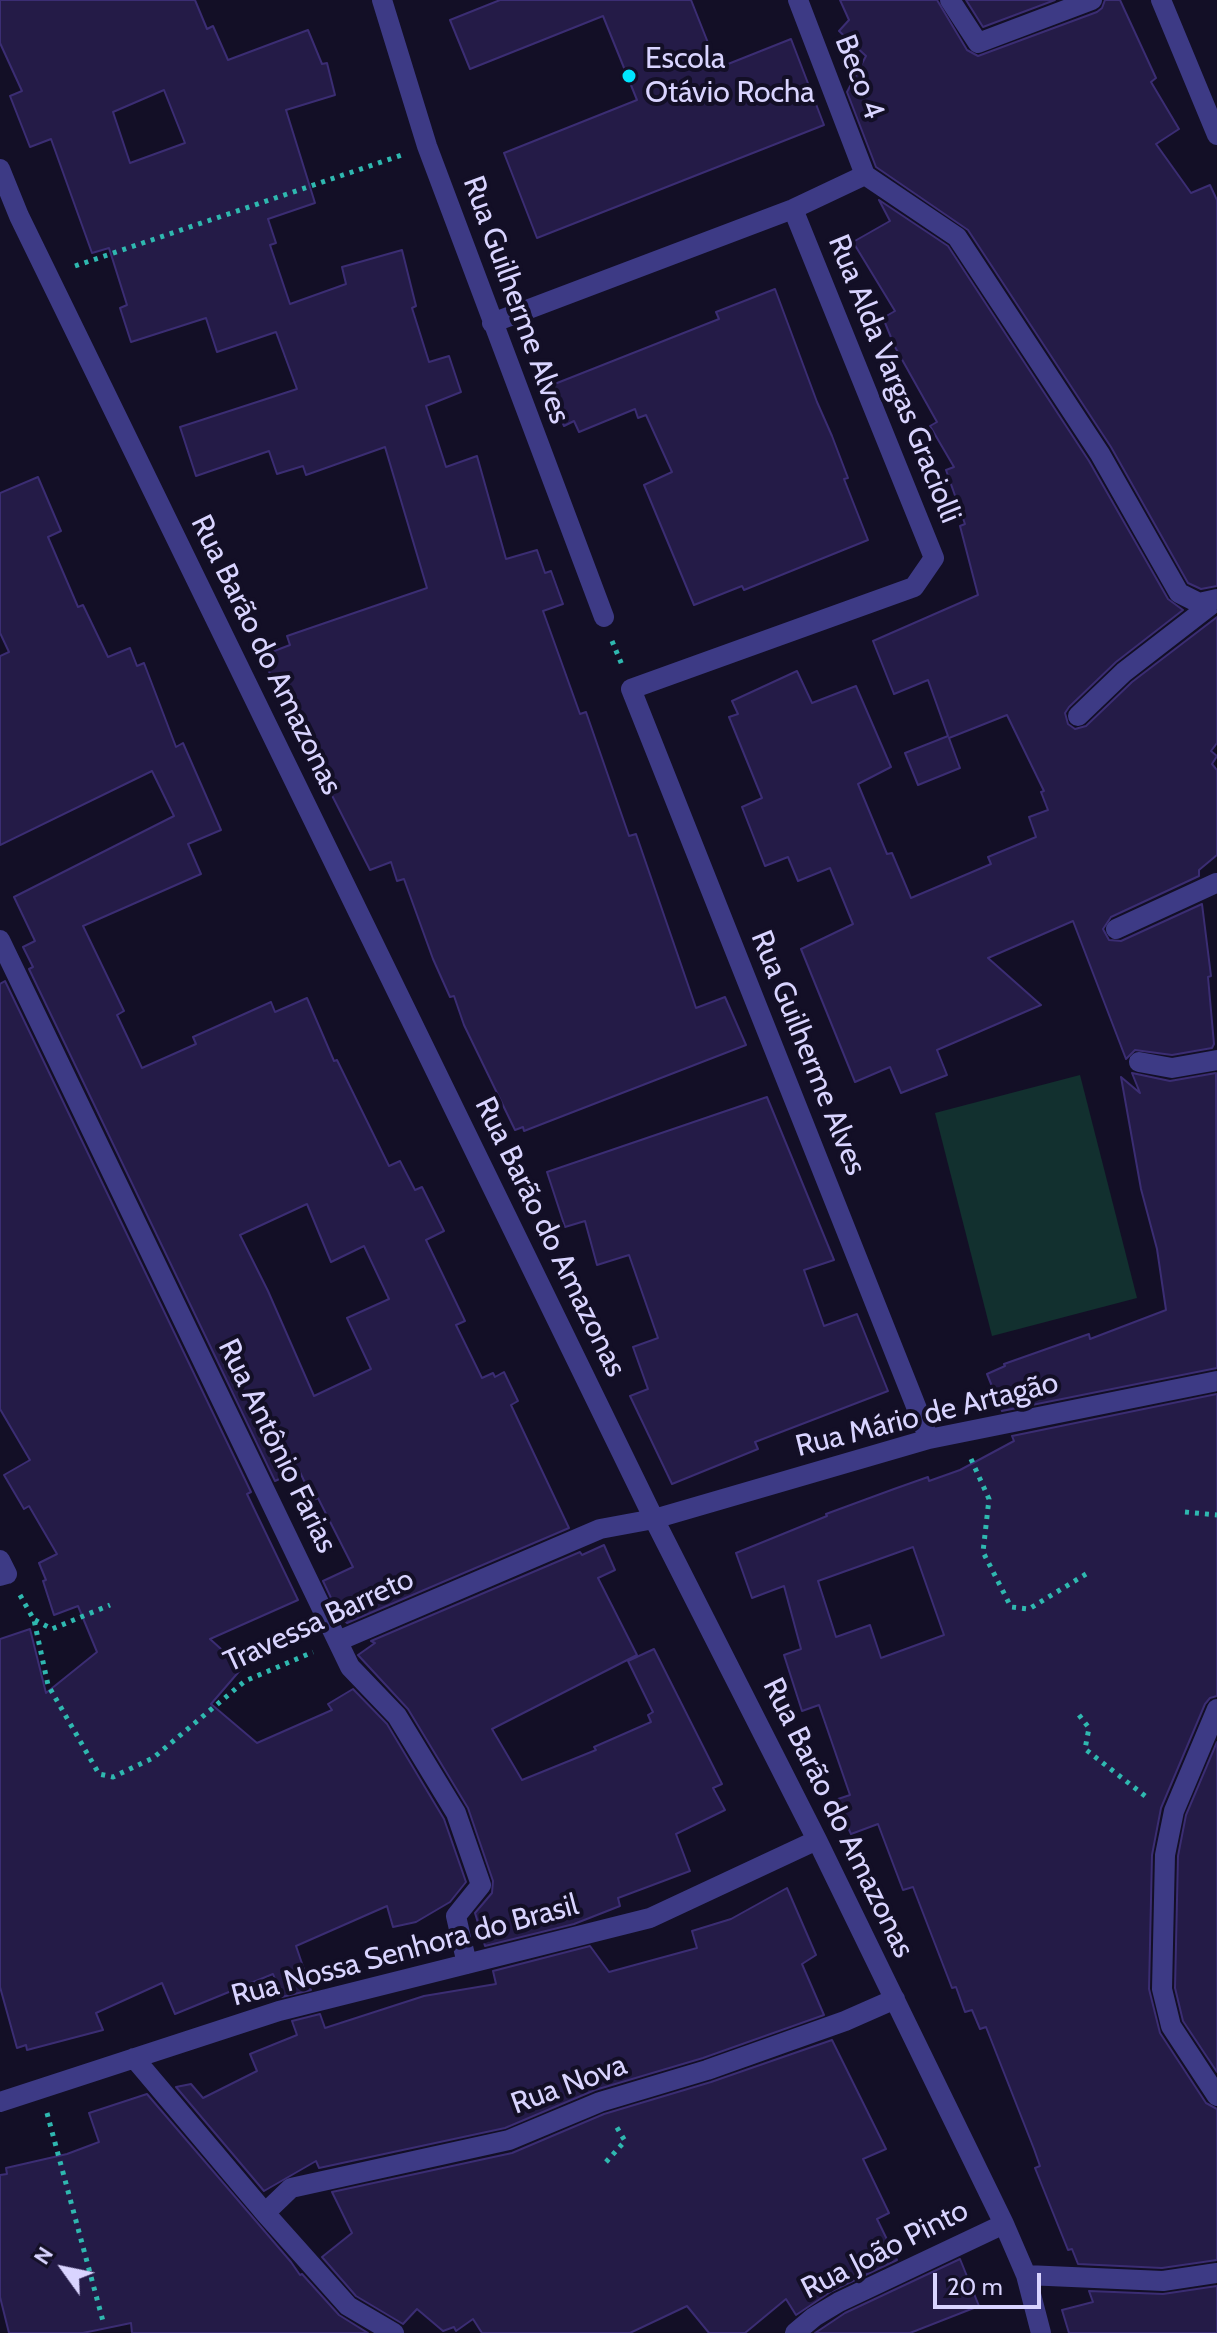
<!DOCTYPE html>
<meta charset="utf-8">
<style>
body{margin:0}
#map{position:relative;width:1217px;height:2333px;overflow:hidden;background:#130f26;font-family:Cabin,sans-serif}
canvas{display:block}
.north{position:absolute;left:24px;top:2229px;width:80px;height:80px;-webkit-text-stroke:6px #130f26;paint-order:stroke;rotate:303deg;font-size:22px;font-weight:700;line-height:32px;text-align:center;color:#d9d4ff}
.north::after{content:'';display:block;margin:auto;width:28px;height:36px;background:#d9d4ff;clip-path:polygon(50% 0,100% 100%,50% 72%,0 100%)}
.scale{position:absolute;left:933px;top:2273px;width:108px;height:36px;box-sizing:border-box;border:4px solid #d9d4ff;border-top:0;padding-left:10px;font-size:24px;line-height:28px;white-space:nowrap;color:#d9d4ff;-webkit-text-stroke:6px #130f26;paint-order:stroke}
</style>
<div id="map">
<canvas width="1217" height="2333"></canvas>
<div class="north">N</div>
<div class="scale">20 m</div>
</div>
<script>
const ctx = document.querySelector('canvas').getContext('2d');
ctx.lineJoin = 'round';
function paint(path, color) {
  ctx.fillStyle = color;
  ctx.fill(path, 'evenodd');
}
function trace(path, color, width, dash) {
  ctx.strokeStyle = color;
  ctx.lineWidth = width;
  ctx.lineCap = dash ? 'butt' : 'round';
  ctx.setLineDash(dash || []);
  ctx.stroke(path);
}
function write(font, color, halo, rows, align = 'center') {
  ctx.font = font + ' Cabin,sans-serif';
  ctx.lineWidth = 8;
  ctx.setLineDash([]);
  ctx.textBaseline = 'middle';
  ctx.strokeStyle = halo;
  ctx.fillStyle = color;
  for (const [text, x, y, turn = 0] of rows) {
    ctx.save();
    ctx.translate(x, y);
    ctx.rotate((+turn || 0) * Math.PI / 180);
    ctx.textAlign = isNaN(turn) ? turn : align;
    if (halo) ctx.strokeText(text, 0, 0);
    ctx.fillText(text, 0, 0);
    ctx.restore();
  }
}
const green = new Path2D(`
 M1080,1075L1137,1298L992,1336L935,1113Z`);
const building = new Path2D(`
 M0,0H195L207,29L213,26L228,60L308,30L322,64L327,63L335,95L286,110L315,203L268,219L276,243L270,245L290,304L346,284L342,267L402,250L416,306L412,308L429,362L449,356L461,392L426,406L446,467L477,456L506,559L537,550L545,573L551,571L563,604L543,611L580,714L586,712L629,836L636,834L696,1008L725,997L746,1045L524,1131L523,1127L515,1130L464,1025L454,996L450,997L433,959L404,879L397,881L391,862L370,870L261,656L290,645L287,636L427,588L385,447L306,475L303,466L277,474L269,451L196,476L180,427L297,389L276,332L217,352L206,318L131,342L120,308L127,305L109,248L92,253L51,139L30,147L10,96L22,91L0,43ZM164,90L185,143L130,163L113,112Z
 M500,0H691L718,68L791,39L824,125L537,238L504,153L637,100L603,16L470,69L450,20Z
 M840,0H937L967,50L978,56L1097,12L1102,8L1105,0H1120L1156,78L1151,82L1179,129L1156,144L1191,193L1210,185L1217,200V586L1201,589L1188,583L1111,447L968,230L876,167L847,92L866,56L839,31L849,20Z
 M966,0H1055L983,27Z
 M879,200L948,246L1089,461L1168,599L1183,610L1116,662L1069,707L1065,713L1068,724L1075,729L1086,726L1132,682L1217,617V743L1211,751L1217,756L1212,764L1217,770V855L1199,870V876L1111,917L1103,929L1109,940L1121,941L1202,904L1211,976L1208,977L1214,1044L1212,1048L1172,1055L1135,1050L1126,1059L1073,921L988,958L1041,1005L937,1050L947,1075L901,1093L890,1067L855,1082L801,949L853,924L830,868L798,881L788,857L765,866L742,807L762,798L729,717L738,714L732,701L797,671L812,703L856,686L891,767L858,784L887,854L892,853L911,898L991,864L988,857L1036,837L1029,817L1048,810L1041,792L1044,791L1007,715L949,738L960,768L918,785L905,753L948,736L928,680L894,694L873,641L978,595L960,526L965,524L946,470L954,467L930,426L937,422L895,347L883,318L895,311L853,242L890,221Z
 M775,289L817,402L832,436L848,478L844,479L868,540L744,590L742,586L694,605L644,485L672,472L646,415L638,418L635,409L579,432L574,421L564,426L547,387L719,319L716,312Z
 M38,477L61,531L48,537L78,607L83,605L108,657L130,648L137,666L144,663L176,747L183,743L221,830L188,844L201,874L83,926L124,1011L117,1015L142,1068L196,1044L193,1037L271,1002L275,1012L307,998L334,1061L337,1060L389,1166L400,1161L415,1190L422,1187L444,1231L426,1240L465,1321L456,1325L482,1378L493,1373L495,1377L504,1372L518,1401L511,1405L569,1528L347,1623L341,1619L323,1581L353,1567L318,1498L313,1500L299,1470L275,1481L29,969L33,967L23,947L35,941L14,897L174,816L152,771L0,845V656L9,652L0,633V493ZM307,1204L331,1262L364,1246L389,1299L347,1318L371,1369L314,1396L268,1291L240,1235Z
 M5,981L251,1492L247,1494L298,1600L210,1639L242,1668L211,1704L257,1743L332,1710L328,1704L353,1689L387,1724L444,1819L466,1882L450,1902L416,1922L393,1927L387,1906L296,1946L311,1990L282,1997L273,1974L175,2014L162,1983L96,2013L103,2030L27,2050L26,2045L17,2048L0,1987V1639L30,1629L46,1693L97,1652L78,1606L54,1615L43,1581L46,1580L39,1563L57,1554L29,1506L24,1509L4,1475L30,1460L0,1409V984Z
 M1132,1073L1170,1081L1216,1073L1217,1368L1002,1411L987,1374L1005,1366L1004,1364L1089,1334L1090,1339L1166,1310L1157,1249L1141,1189L1121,1077L1140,1093Z
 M767,1097L834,1260L804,1270L824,1326L857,1314L888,1391L755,1442L758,1449L672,1484L630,1396L648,1389L633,1347L658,1338L629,1255L597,1265L585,1221L565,1227L547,1172Z
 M1217,1394V1696L1210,1698L1205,1704L1161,1808L1152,1855L1149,1989L1160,2033L1206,2103L1217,2109V2260L1162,2268L1078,2264L1072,2249L1068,2250L1035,2168L1040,2166L1034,2149L986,2027L980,2029L972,2010L965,2012L956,1987L952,1988L913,1887L903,1890L878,1824L851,1834L835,1800L850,1795L819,1705L802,1711L784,1655L801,1649L784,1586L752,1598L736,1553L827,1516L826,1514L894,1489L928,1477L929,1481L960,1470L1014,1441L1012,1436ZM913,1547L944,1635L881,1658L870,1625L836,1637L818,1581Z
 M604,1545L615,1570L598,1578L637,1655L492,1729L522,1780L596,1750L594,1747L651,1722L648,1715L653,1712L628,1661L654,1649L722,1784L713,1788L725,1810L676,1834L690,1871L618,1898L620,1906L574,1924L485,1946L475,1913L492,1893L493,1881L468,1808L408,1709L358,1655L375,1643L371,1641L580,1552L582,1555Z
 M1217,1742V2072L1183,2021L1175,1988L1178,1856L1186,1815Z
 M787,1888L816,1955L802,1964L824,2015L703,2058L595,2090L505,2128L319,2168L316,2161L264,2191L176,2087L191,2084L203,2098L257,2071L250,2054L297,2035L292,2021L320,2014L325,2028L424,1996L496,1984L493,1971L590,1946L609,1972L697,1948L692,1931L731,1919Z
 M832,2040L886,2149L863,2159L889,2213L877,2219L897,2260L832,2291L796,2315L786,2299L745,2333H709L687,2306L630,2333H482L473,2319L456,2331L454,2327L443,2331L417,2309L403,2324L356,2296L322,2257L352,2233L332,2192L512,2153L604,2114L711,2082Z
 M147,2094L291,2262L300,2275L302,2274L339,2315L368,2333H132L131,2323L83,2333H9L0,2297V2175L7,2174L6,2168L67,2154L99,2142L89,2113Z
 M960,2259L979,2306L910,2333H815L845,2313Z
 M1217,2286V2333H1069L1062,2310L1093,2302L1089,2291L1163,2294Z`);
const path = new Path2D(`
 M75,266L402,155
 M612,641L622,665
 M971,1459L989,1499L983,1552L1011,1607L1029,1609L1086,1574
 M1185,1512L1217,1515
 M20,1595L34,1620L48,1685L99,1774L113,1777L153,1758L245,1681L313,1652
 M35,1620L52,1629L110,1605
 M1079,1715L1089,1728L1085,1749L1149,1799
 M47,2113L104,2325
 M606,2162L625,2141L616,2126`);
const minor = new Path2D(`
 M382,0L427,146L604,617
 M798,0L865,175
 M950,0L978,43L1092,0
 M1161,0L1217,135
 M0,169L19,216L654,1519L817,1840L1004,2224L1026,2275L1041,2333
 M793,209L934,558L914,587L631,689L929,1439
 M492,323L793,209L865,175L957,237L1100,454L1179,593L1199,603L1217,599
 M1078,716L1124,672L1216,601
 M1116,929L1216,883
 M0,940L350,1667L397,1716L456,1813L481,1885L456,1916L467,1964
 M1139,1062L1172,1068L1217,1060
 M0,1560L7,1574L0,1576
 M338,1641L600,1529L654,1519L929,1439L1217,1381
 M1217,1709L1174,1811L1165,1855L1162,1989L1171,2026L1217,2096
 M134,2058L265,2213L348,2306L394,2333
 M0,2102L279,2011L650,1918L817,1840
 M265,2213L291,2188L509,2140L600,2102L707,2070L845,2021L895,1999
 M1026,2275L1163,2281L1217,2273
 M795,2333L814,2317L839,2302L1004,2224`);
const markers = [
 [629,76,8,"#00e5ff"]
];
const poiNames = [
 ["Escola",645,59],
 ["Otávio Rocha",645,93]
];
const streetNames = [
 ["Beco 4",859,77,69],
 ["Rua Guilherme Alves",516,300,70],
 ["Rua Alda Vargas Graciolli",894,379,68],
 ["Rua Barão do Amazonas",266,655,64],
 ["Rua Guilherme Alves",808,1053,68],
 ["Rua Barão do Amazonas",550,1237,64],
 ["Rua Mário de Artagão",927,1415,-14],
 ["Rua Antônio Farias",277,1446,64],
 ["Travessa Barreto",319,1621,-25],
 ["Rua Barão do Amazonas",838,1818,64],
 ["Rua Nossa Senhora do Brasil",405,1951,-15],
 ["Rua Nova",569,2085,-20],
 ["Rua João Pinto",885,2250,-27]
];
paint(green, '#12302f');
paint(building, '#241b47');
trace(building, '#3b2d73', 2);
trace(path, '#2fb8b0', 5, [4, 6]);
trace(minor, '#3d3a85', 20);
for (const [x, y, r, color] of markers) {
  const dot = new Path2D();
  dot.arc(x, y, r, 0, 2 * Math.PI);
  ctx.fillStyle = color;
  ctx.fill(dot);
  trace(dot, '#130f26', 3);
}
write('30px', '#d9d4ff', '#130f26', poiNames, 'left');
write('30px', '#d9d4ff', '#130f26', streetNames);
</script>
